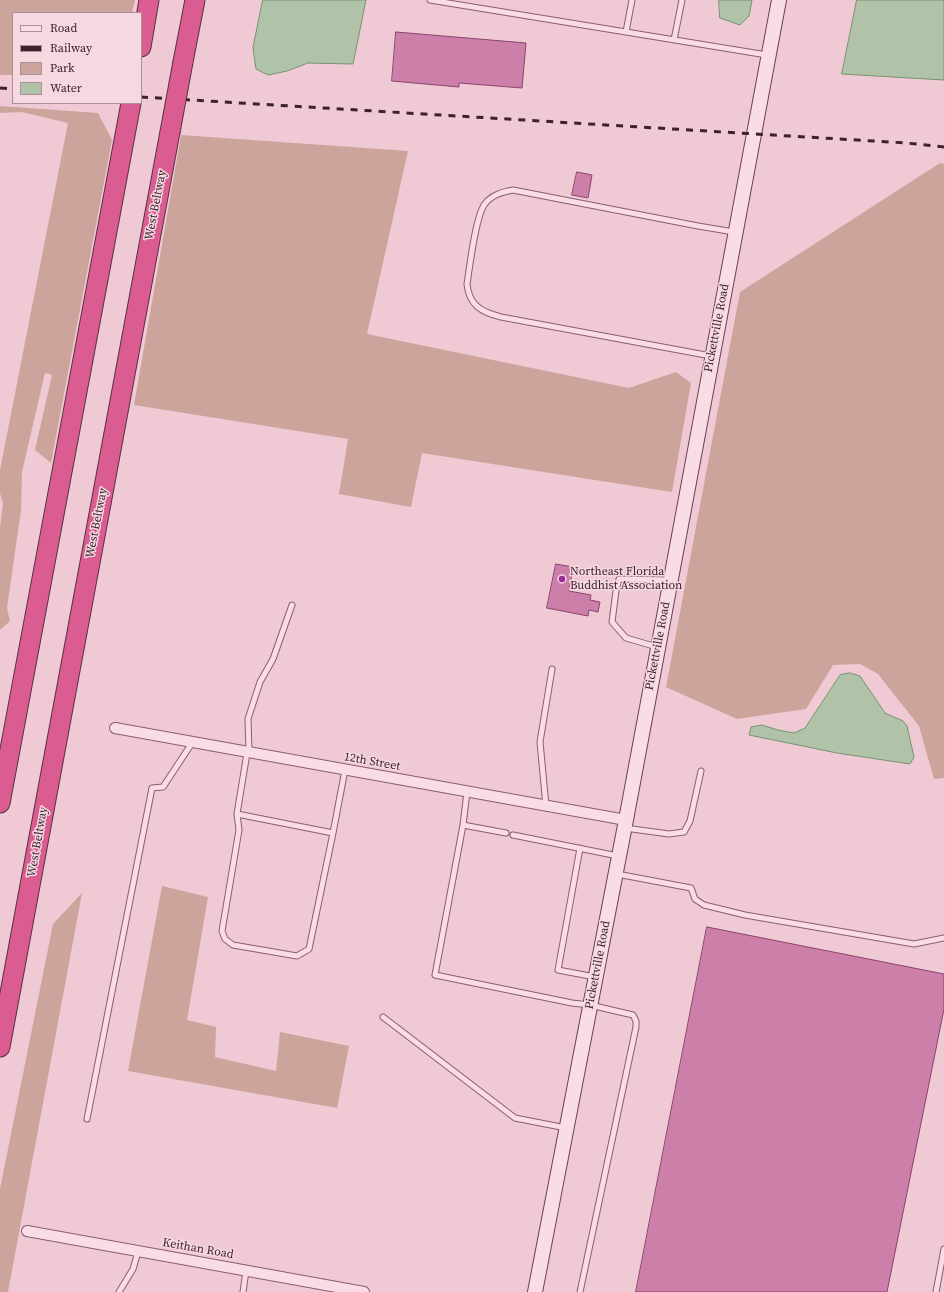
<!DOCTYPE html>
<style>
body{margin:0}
#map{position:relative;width:944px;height:1292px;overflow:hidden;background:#efc9d3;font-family:"Source Serif 4",serif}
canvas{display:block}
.legend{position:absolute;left:12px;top:12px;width:130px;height:92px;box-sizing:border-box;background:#f6d8e0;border:1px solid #ac8f99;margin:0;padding:5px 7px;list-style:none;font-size:12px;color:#3c212e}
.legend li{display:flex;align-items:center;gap:8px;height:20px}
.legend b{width:20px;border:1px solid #ac8f99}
</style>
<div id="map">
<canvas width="944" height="1292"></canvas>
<ul class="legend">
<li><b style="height:5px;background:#f9dce4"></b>Road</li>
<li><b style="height:5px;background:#3c212e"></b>Railway</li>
<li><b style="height:11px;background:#cda49c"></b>Park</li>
<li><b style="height:11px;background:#b0c3a9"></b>Water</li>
</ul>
</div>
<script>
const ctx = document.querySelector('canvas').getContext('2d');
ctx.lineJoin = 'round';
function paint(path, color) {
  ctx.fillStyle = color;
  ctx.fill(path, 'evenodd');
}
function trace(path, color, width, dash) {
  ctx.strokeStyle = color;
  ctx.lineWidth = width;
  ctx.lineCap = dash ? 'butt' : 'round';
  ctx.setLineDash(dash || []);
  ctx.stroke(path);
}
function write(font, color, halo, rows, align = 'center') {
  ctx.font = font + ' "Source Serif 4",serif';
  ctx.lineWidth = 3;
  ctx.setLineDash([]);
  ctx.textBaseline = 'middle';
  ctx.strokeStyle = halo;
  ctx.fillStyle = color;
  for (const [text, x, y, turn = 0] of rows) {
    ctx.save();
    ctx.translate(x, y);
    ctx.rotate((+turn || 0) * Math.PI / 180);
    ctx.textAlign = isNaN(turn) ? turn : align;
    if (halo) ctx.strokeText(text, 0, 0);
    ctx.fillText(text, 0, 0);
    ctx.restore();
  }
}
const green = new Path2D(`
 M0,0H135L132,13H13V75H0Z
 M0,106L98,113L112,140L51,463L35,450L52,375L45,373L22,472L21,510L7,608L10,621L0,630V527L3,504L0,493V470L68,123L22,112L0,113Z
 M181,135L408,151L367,334L629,388L676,372L691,383L672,492L422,453L411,507L339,494L348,439L134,405Z
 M940,163L944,164V778L934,779L919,726L878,674L860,664L833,665L806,709L737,719L666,687L740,292Z
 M162,886L208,897L187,1020L216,1027L215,1057L276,1071L280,1032L349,1046L337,1108L128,1071Z
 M82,893L8,1292H0V1189L53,924Z`);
const water = new Path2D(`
 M263,0H366L353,64L308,63L287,71L268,75L256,69L253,48Z
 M719,0H752L749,16L740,25L720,18Z
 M857,0H944V80L842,74Z
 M850,673L860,676L885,713L903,721L907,726L914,757L910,764L837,753L749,735L751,727L762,725L778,730L794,733L805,728L840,675Z`);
const building = new Path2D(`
 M396,32L526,43L522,88L459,83V87L392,81Z
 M577,172L592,175L588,198L572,195Z
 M556,564L573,567L569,591L591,595L590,600L600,602L598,612L589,610L588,616L547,608Z
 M707,927L944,974V1009L887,1292H636Z`);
const lane = new Path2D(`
 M430,0L767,55
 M626,32L632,0
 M674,40L682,0
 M711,356L501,317C481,312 469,305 467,284C470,265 475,220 484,205C491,195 502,192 513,190L698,226L734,232
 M657,647L626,638L612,622L616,591L619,579L670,580
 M249,752L248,719L260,682L273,659L292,605
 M247,753L237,814L333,833L345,770
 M467,792L463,825L435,975L572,1003L590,1005L633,1015L636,1021V1027L580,1292
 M546,806L540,742L552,669
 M237,814L239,830L222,931L225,939L233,945L297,956L309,949L333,833
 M463,825L506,833
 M625,828L669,834L684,832L690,821L701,771
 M513,835L618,856
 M580,848L558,970L595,977
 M617,874L691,888L695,899L704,905L745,915L914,944L944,938
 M383,1017L515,1118L566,1128
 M87,1119L152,788L163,787L192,743
 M119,1292L133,1269L138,1252
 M243,1292L246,1271
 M936,1292L944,1249`);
const street = new Path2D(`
 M115,728L626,820
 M27,1231L364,1292`);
const secondary = new Path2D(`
 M535,1292L626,820L779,0`);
const highway = new Path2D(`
 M141,47L149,0
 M183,62L195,0
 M0,803L131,103
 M0,1047L170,132`);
const rail = new Path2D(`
 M0,88L13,89
 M141,97L906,143L944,147`);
const highwayBridge = new Path2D(`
 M170,132L183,62`);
const markers = [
 [562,579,4,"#9a2e97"]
];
const streetNames = [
 ["West Beltway",156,205,-79],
 ["Pickettville Road",717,328,-79],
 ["West Beltway",97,523,-79],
 ["Pickettville Road",658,646,-79],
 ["12th Street",372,762,10],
 ["West Beltway",38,842,-80],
 ["Pickettville Road",598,965,-79],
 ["Keithan Road",198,1249,10]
];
const poiNames = [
 ["Northeast Florida",570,572],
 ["Buddhist Association",570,586]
];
paint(green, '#cda49c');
paint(water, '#b0c3a9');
trace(water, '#779270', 1);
paint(building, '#cc7fa9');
trace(building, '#8a436c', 1);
trace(lane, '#8b5d71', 7);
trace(street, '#8b5d71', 12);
trace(secondary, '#6d4055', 16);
trace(highway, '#593145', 21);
trace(lane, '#f9dce4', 5);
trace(street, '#f9dce4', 10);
trace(secondary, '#f9dce4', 14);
trace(highway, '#db5c90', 19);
trace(rail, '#3c212e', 3, [7, 7]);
trace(highwayBridge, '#593145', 21, []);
trace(highwayBridge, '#db5c90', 19);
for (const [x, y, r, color] of markers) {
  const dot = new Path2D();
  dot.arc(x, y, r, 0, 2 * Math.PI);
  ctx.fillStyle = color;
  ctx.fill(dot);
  trace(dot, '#f6d8e0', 1.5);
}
write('12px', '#3c212e', '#f6d8e0', streetNames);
write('12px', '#3c212e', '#f6d8e0', poiNames, 'left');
</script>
